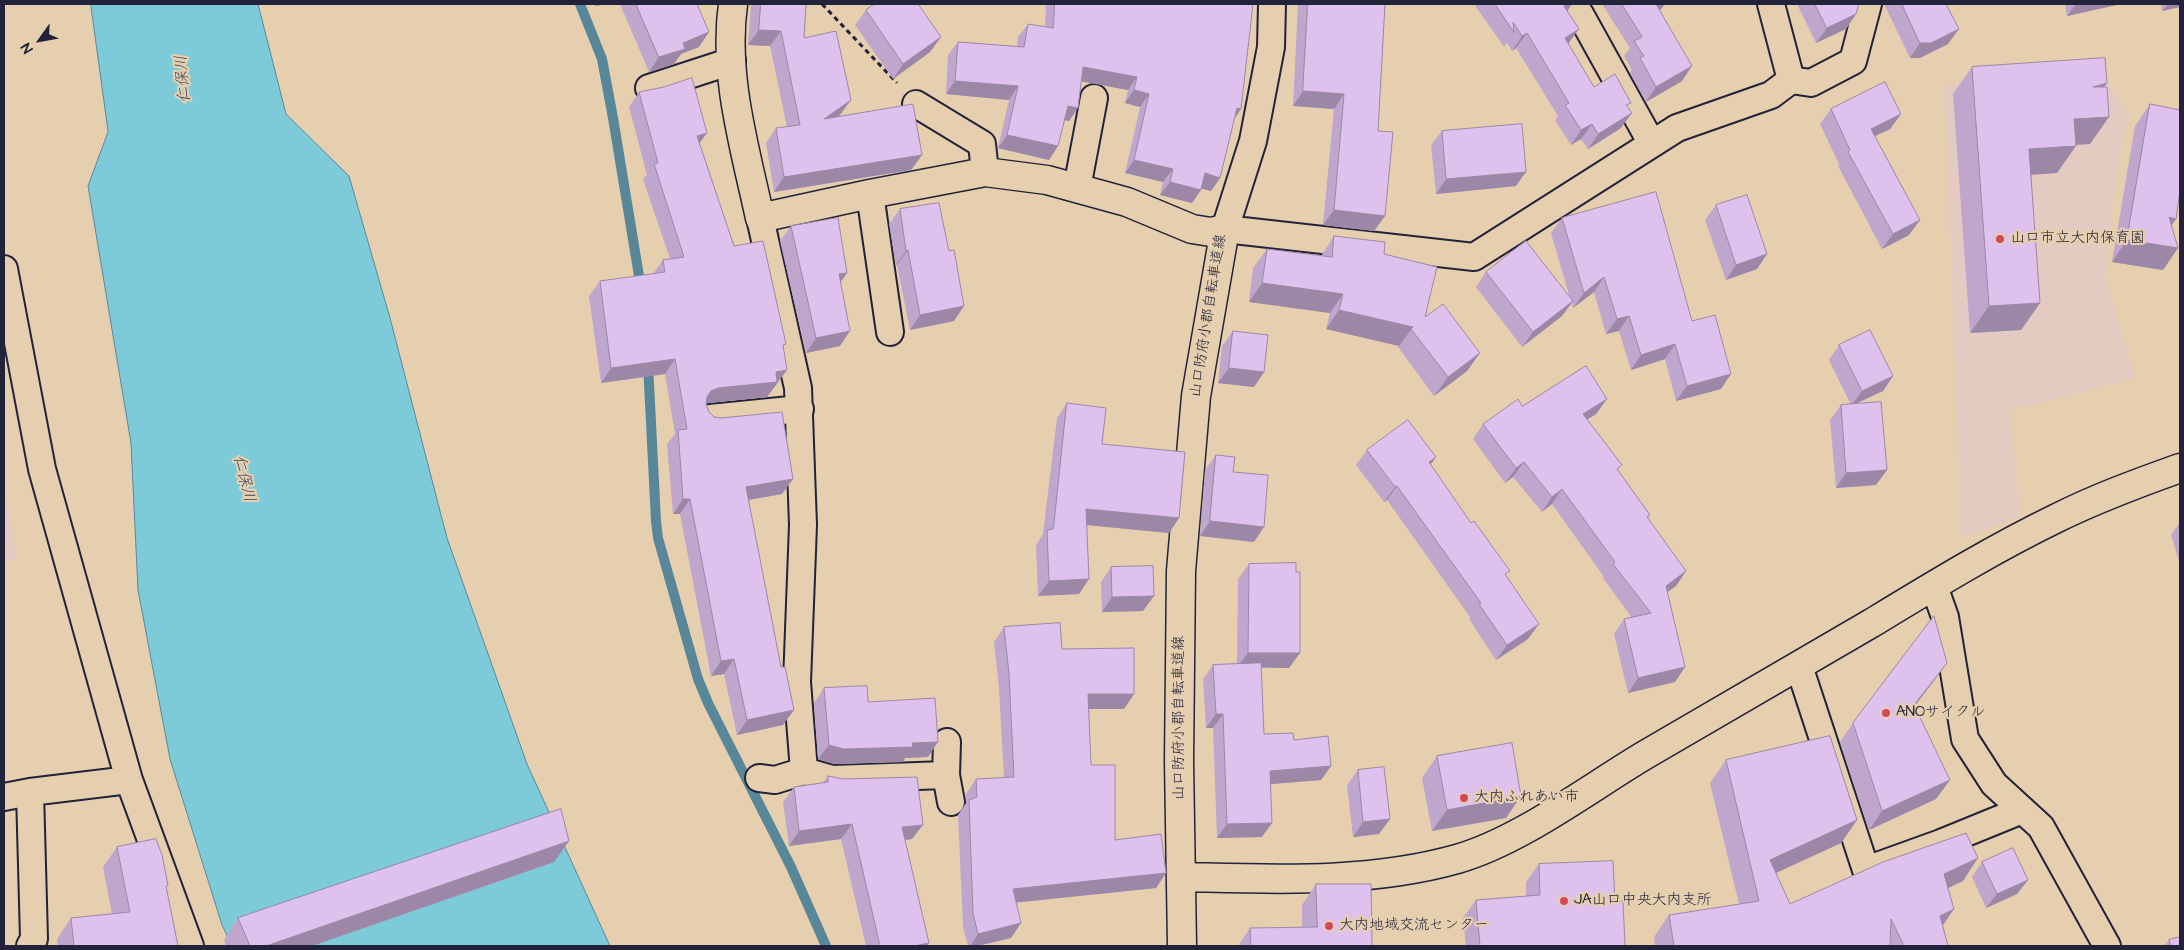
<!DOCTYPE html>
<meta charset="utf-8">
<style>
body{margin:0}
#map{position:relative;width:2184px;height:950px;overflow:hidden;background:#e6cfaf;font-family:"Architects Daughter",sans-serif}
canvas{display:block}
.frame{position:absolute;inset:0;border:5px solid #22223b;pointer-events:none}
.north{position:absolute;left:15px;top:15px;width:50px;height:50px;-webkit-text-stroke:4px #e6cfaf;paint-order:stroke;rotate:238deg;font-size:14px;font-weight:700;line-height:20px;text-align:center;color:#22223b}
.north::after{content:'';display:block;margin:auto;width:18px;height:22px;background:#22223b;clip-path:polygon(50% 0,100% 100%,50% 72%,0 100%)}
</style>
<div id="map">
<canvas width="2184" height="950"></canvas>
<div class="frame"></div>
<div class="north">N</div>
</div>
<script>
const ctx = document.querySelector('canvas').getContext('2d');
ctx.lineJoin = 'round';
function paint(path, color) {
  ctx.fillStyle = color;
  ctx.fill(path, 'evenodd');
}
function trace(path, color, width, dash) {
  ctx.strokeStyle = color;
  ctx.lineWidth = width;
  ctx.lineCap = dash ? 'butt' : 'round';
  ctx.setLineDash(dash || []);
  ctx.stroke(path);
}
function write(font, color, halo, rows, align = 'center') {
  ctx.font = font + ' "Architects Daughter","Klee One",sans-serif';
  ctx.lineWidth = 4.5;
  ctx.setLineDash([]);
  ctx.textBaseline = 'middle';
  ctx.strokeStyle = halo;
  ctx.fillStyle = color;
  for (const [text, x, y, turn = 0] of rows) {
    ctx.save();
    ctx.translate(x, y);
    ctx.rotate((+turn || 0) * Math.PI / 180);
    ctx.textAlign = isNaN(turn) ? turn : align;
    if (halo) ctx.strokeText(text, 0, 0);
    ctx.fillText(text, 0, 0);
    ctx.restore();
  }
}
const built = new Path2D(`
 M2091,59L2130,115L2118,160L2105,277L2135,378L2010,411L2020,516L1961,539L1945,86L1989,74Z
 M4,481L17,560L4,561Z`);
const water = new Path2D(`
 M91,4H258L286,114L349,176L390,318L447,538L527,764L610,946H232L222,925L170,759L138,590L131,443L88,186L108,132Z`);
const stream = new Path2D(`
 M580,4L602,59L613,118L641,288
 M648,364L656,521L658,538L698,679L708,703L791,867L826,946`);
const path = new Path2D(`
 M822,4L897,83`);
const minor = new Path2D(`
 M1272,4L1271,47L1253,141L1225,229L1474,257L1677,128L1771,95L1791,80L1771,4
 M1580,14L1652,144
 M1791,80L1811,83L1853,61L1868,4
 M649,88L732,61
 M916,104L982,144L985,172
 M1077,188L1094,98
 M870,194L890,332
 M760,218L798,388L803,525L797,682L804,771L832,779L946,775L947,742
 M4,269L42,469L129,780L190,946
 M710,418L800,409
 M1934,586L1945,617L1965,739L1994,784L2041,827L2107,946
 M1799,666L1866,870L1941,843L2022,810
 M946,775L951,802
 M759,778L775,780L804,771
 M4,797L30,792L129,780
 M30,946L34,939L30,792`);
const tertiary = new Path2D(`
 M1182,877C1273,879 1368,884 1457,859C1520,841 1588,789 1645,755C1720,712 1795,668 1870,624C1931,587 1993,549 2057,518C2097,498 2138,483 2180,468`);
const secondary = new Path2D(`
 M733,4C723,76 745,148 760,218L870,194L985,172L1047,180L1127,202L1192,229L1211,232L1225,229L1196,396L1181,571L1179,761L1182,946`);
const wall = new Path2D(`
 M620,4H697L699,47L681,54L674,64L649,72Z
 M751,4H806L804,38L840,115L838,116L922,155L911,170L774,192L766,143L776,128L787,127L770,46L748,45Z
 M1046,4H1253L1241,109L1235,117L1220,178L1211,191L1201,188L1192,203L1160,195L1163,182L1125,173L1140,107L1125,103L1128,90L1081,81L1069,121L1064,120L1058,146L1049,160L998,148L1009,100L946,94L948,55L958,42L1017,46L1018,37L1028,24L1045,27Z
 M1298,4H1385L1378,131L1385,216L1374,231L1323,225L1334,109L1293,106Z
 M1474,4H1572L1567,11L1568,44L1594,87L1628,107L1621,128L1588,149L1581,139L1571,145L1555,120L1558,116L1516,48L1512,51L1507,43L1504,47Z
 M1602,4H1665L1661,9L1659,11L1682,81L1646,102L1630,73L1632,70L1624,56L1630,48Z
 M1797,4H1859L1856,14L1846,29L1816,43Z
 M1884,4H1946L1948,44L1920,58H1910Z
 M2065,4H2121L2067,16Z
 M2161,4H2180V7L2162,11Z
 M866,10L941,37L930,52L893,79L855,25Z
 M1972,67L2107,83L2104,87L2090,144L2076,145L2057,173L2031,175L2040,303L2021,330L1970,333L1953,94Z
 M639,92L699,144L734,246L784,348L777,384L776,385L767,397L708,403L706,404L709,412L793,479L782,494L749,500L783,725L737,735L724,674L711,676L680,514H673L667,444L675,434L665,374L601,383L589,296L600,281L653,274L663,260L670,259L643,179L647,175L629,107Z
 M2150,104L2176,219L2171,225L2178,248L2163,270L2112,262L2135,126Z
 M1831,109L1901,114L1890,129L1875,136L1909,235L1882,249L1838,166L1839,164L1820,124Z
 M1442,131L1516,186L1436,194L1431,145Z
 M1716,205L1767,254L1757,269L1726,280L1705,220Z
 M900,209L949,251L954,321L910,330L897,265H896L889,224Z
 M1562,218L1692,321L1721,389L1676,401L1665,359L1631,370L1619,331L1606,334L1594,292L1573,308L1572,303L1562,316L1522,347L1476,287L1486,272L1570,298L1551,233Z
 M791,226L847,273L841,282L840,346L806,353L780,241Z
 M1334,236L1384,254L1425,317L1480,353L1467,371L1434,396L1398,347L1399,346L1326,329L1330,313L1249,302L1253,268L1267,249L1321,256Z
 M1233,331L1254,387L1218,383L1222,346Z
 M1839,345L1893,376L1883,391L1855,404L1887,470L1876,485L1836,488L1830,420L1841,405H1851L1829,360Z
 M1607,399L1596,414L1587,420L1618,470L1650,515L1648,519L1686,571L1676,586L1667,592L1685,667L1675,682L1628,693L1614,634L1624,619L1632,618L1603,578L1604,577L1552,504L1542,512L1513,477L1505,483L1473,439L1483,424L1522,406Z
 M1067,403L1102,444L1179,518L1169,533L1087,525L1089,579L1079,594L1038,596L1036,545L1043,534L1057,418Z
 M1367,450L1436,457L1430,465L1506,576L1528,639L1496,660L1469,619L1470,617L1387,500L1384,502L1356,465Z
 M1216,455L1233,472L1254,542L1200,536L1205,470Z
 M2180,522V564L2171,535Z
 M1249,564L1289,668H1261L1264,734L1294,740L1331,766L1321,780L1270,784L1262,837L1217,838L1213,728H1206L1203,679L1213,665L1237,664L1238,579Z
 M1111,567L1143,611L1102,612L1101,582Z
 M1004,627L1062,649L1134,694L1124,709H1089L1091,765L1115,840L1166,873L1156,888L1016,902L1011,938L977,946H968L963,927L958,815L966,803V794L976,779L1004,778L999,689L994,642Z
 M1947,663L1914,706L1950,780L1936,799L1869,830L1840,742L1853,723Z
 M824,688L868,702L928,757L905,758L903,762L834,764L818,759L814,703Z
 M1437,756L1521,796L1506,818L1432,831L1422,778Z
 M1726,760L1857,820L1841,843L1776,873L1790,904L1963,881L1948,888L1943,925L1948,946H1655L1654,937L1669,915L1739,904L1710,783Z
 M1358,770L1390,819L1379,834L1353,837L1347,785Z
 M828,776L912,839L905,840L929,943L927,946H866L841,839L789,846L783,802L794,787L822,783Z
 M117,847L168,885L166,888L178,946H58L57,939L71,918L112,914L103,867Z
 M554,862L312,946H226L224,940L238,918Z
 M1982,862L2028,880L2017,894L1986,908L1972,877Z
 M1539,864L1615,901L1625,946H1466L1463,918L1476,900L1526,896V882Z
 M1316,884L1372,946H1238L1250,928H1302V905Z
 M2169,940L2180,946H2164Z`);
const shadedWall = new Path2D(`
 M596,4H610L595,6Z
 M1568,4H1572L1565,14L1564,6Z
 M1656,4H1665L1661,9L1645,19Z
 M2076,4H2121L2067,16Z
 M2168,4H2180V7L2162,11Z
 M1856,14L1846,29L1816,43L1827,28Z
 M1579,29L1568,44L1565,38Z
 M1959,29L1948,44L1920,58H1910L1920,43Z
 M759,30L781,31L770,46L748,45Z
 M709,32L699,47L681,54L674,64L649,72L659,57L683,43Z
 M1527,33L1516,48L1512,51L1522,36Z
 M941,37L930,52L893,79L903,64Z
 M1692,66L1682,81L1646,102L1656,87Z
 M1083,67L1137,77L1128,90L1074,80Z
 M955,81L1018,86L1009,100L946,94Z
 M2107,83L2088,110L2093,87Z
 M1134,90L1149,94L1140,107L1125,103Z
 M1303,91L1344,94L1334,109L1293,106Z
 M851,100L840,115L814,134L824,119Z
 M1068,106L1078,108L1069,121L1058,119Z
 M1237,108L1241,109L1232,122Z
 M1632,113L1621,128L1588,149L1598,134Z
 M1901,114L1890,129L1860,143L1871,129Z
 M2109,117L2090,144L2055,146L2074,119Z
 M1592,124L1581,139L1571,145L1581,130Z
 M707,133L696,148L697,136Z
 M1007,135L1058,146L1049,160L998,148Z
 M2076,146L2057,173L2010,176L2029,149Z
 M922,155L911,170L774,192L784,177Z
 M1134,160L1173,169L1163,182L1125,173Z
 M1526,172L1516,186L1436,194L1446,179Z
 M1205,173L1220,178L1211,191L1196,187Z
 M1170,182L1201,190L1192,203L1160,195Z
 M1334,210L1385,216L1374,231L1323,225Z
 M2169,217L2176,219L2161,240Z
 M1920,220L1909,235L1882,249L1893,234Z
 M2127,240L2178,248L2163,270L2112,262Z
 M908,250L897,265H896L906,251Z
 M1767,254L1757,269L1726,280L1736,265Z
 M847,273L836,288L839,274Z
 M1604,277L1594,292L1573,308L1584,293Z
 M1262,283L1343,294L1330,313L1249,302Z
 M1573,301L1562,316L1522,347L1533,332Z
 M2040,303L2021,330L1970,333L1989,306Z
 M964,306L954,321L910,330L920,315Z
 M1339,310L1413,327L1399,346L1326,329Z
 M1629,316L1619,331L1606,334L1617,319Z
 M850,331L840,346L806,353L816,338Z
 M1675,344L1665,359L1631,370L1641,355Z
 M1480,353L1467,371L1434,396L1448,377Z
 M675,359L665,374L601,383L611,368Z
 M1229,368L1264,372L1254,387L1218,383Z
 M787,370L767,397L708,403L701,406L697,411L711,391L718,388L776,372Z
 M1731,374L1721,389L1676,401L1687,386Z
 M1893,376L1883,391L1851,406L1862,391Z
 M1607,399L1596,414L1572,429L1583,414Z
 M1436,457L1425,472L1429,462Z
 M1524,462L1513,477L1505,483L1516,468Z
 M1887,470L1876,485L1836,488L1846,473Z
 M793,479L782,494L736,502L746,487Z
 M1397,486L1387,500L1384,502L1395,487Z
 M1562,489L1552,504L1542,512L1552,497Z
 M683,499H690L680,514H673Z
 M1086,509L1179,518L1169,533L1076,524Z
 M1210,521L1264,527L1254,542L1200,536Z
 M1686,571L1676,586L1655,601L1666,586Z
 M1089,579L1079,594L1038,596L1049,581Z
 M1154,596L1143,611L1102,612L1112,597Z
 M1539,624L1528,639L1496,660L1507,645Z
 M1248,653H1300L1289,668L1237,667Z
 M734,659L724,674L711,676L721,661Z
 M1947,663L1933,682L1901,724L1914,705Z
 M1685,667L1675,682L1628,693L1638,678Z
 M1088,694H1134L1124,709H1078Z
 M794,710L783,725L737,735L747,720Z
 M1216,714H1223L1213,728H1206Z
 M938,742L928,757L905,758L903,762L834,764L818,759L829,745Z
 M1331,766L1321,780L1260,785L1270,771Z
 M1950,780L1936,799L1869,830L1882,811Z
 M1521,796L1506,818L1432,831L1447,810Z
 M1390,819L1379,834L1353,837L1363,822Z
 M1857,820L1841,843L1754,883L1770,860Z
 M1272,823L1262,837L1217,838L1227,824Z
 M852,824L841,839L789,846L799,831Z
 M923,825L912,839L892,842L902,827Z
 M569,841L554,862L312,946H266Z
 M1978,858L1963,881L1929,897L1944,874Z
 M1166,873L1156,888L1003,904L1013,889Z
 M2028,880L2017,894L1986,908L1997,894Z
 M1954,909L1939,931L1940,916Z
 M1021,923L1011,938L977,946H970L978,934Z
 M929,943L927,946H914Z`);
const building = new Path2D(`
 M636,4H697L709,32L683,43L685,49L659,57Z
 M761,4H806L804,38L836,31L851,100L824,119L913,104L922,155L784,177L776,128L800,125L781,31L759,30Z
 M875,4H918L941,37L903,64L866,10Z
 M1055,4H1253L1241,109L1237,108L1220,178L1205,173L1201,190L1170,182L1173,169L1134,160L1149,94L1134,90L1137,77L1083,67L1078,108L1068,106L1058,146L1007,135L1018,86L955,81L958,42L1024,47L1028,24L1053,28Z
 M1308,4H1385L1378,131L1393,132L1385,216L1334,210L1344,94L1303,91Z
 M1495,4H1568L1564,6L1579,29L1565,38L1594,87L1615,74L1631,103L1626,105L1632,113L1598,134L1592,124L1581,130L1565,105L1569,103L1527,33L1522,36L1513,22L1514,32Z
 M1622,4H1657H1656L1692,66L1656,87L1640,58L1644,56L1634,41L1642,37Z
 M1815,4H1859L1856,14L1827,28Z
 M1902,4H1946L1959,29L1931,43H1920Z
 M2105,58L2107,83L2093,87H2107L2109,117L2074,119L2076,146L2029,149L2040,303L1989,306L1972,67Z
 M692,78L707,133L697,136L734,246L763,241L786,344L783,345L787,370L776,372L777,382L718,388L711,391L707,397L706,404L709,412L714,417L721,418L782,412L793,479L746,487L781,667H785L794,710L747,720L734,659L721,661L690,499H683L678,430L687,429L675,359L611,368L600,281L665,272L663,260L684,257L654,164L658,163L639,92L664,87Z
 M1885,82L1901,114L1871,129L1920,220L1893,234L1848,152L1850,150L1831,109Z
 M2150,104L2180,110V191L2176,219L2169,217L2178,248L2127,240Z
 M1522,124L1526,172L1446,179L1442,131Z
 M1656,192L1692,321L1715,315L1731,374L1687,386L1675,344L1641,355L1629,316L1617,319L1604,277L1584,293L1562,218Z
 M1747,195L1767,254L1736,265L1716,205Z
 M939,203L949,251L954,250L964,306L920,315L908,250L906,251L900,209Z
 M838,218L847,273L839,274L850,331L816,338L791,226Z
 M1334,236L1385,242L1384,254L1437,267L1425,317L1443,304L1480,353L1448,377L1411,329L1413,327L1339,310L1343,294L1262,283L1267,249L1332,257Z
 M1526,241L1573,301L1533,332L1486,272Z
 M1870,330L1893,376L1862,391L1839,345Z
 M1233,331L1268,335L1264,372L1229,368Z
 M1586,366L1607,399L1583,414L1622,465L1617,469L1650,515L1647,517L1686,571L1666,586L1685,667L1638,678L1624,619L1651,613L1613,564L1615,562L1562,489L1552,497L1524,462L1516,468L1483,424L1518,399L1522,406Z
 M1881,402L1887,470L1846,473L1841,405Z
 M1067,403L1106,408L1102,444L1185,452L1179,518L1086,509L1089,579L1049,581L1047,530L1053,529Z
 M1408,420L1436,457L1429,462L1471,523L1474,521L1510,571L1505,574L1539,624L1507,645L1479,604L1481,603L1397,486L1395,487L1367,450Z
 M1216,455L1235,457L1233,472L1268,475L1264,527L1210,521Z
 M1296,563V572H1300V653H1248L1249,564Z
 M1153,566L1154,596L1112,597L1111,567Z
 M1934,616L1947,663L1914,705L1950,780L1882,811L1853,723Z
 M1060,623L1062,649L1134,648V694H1088L1091,765H1115V840L1161,834L1166,873L1013,889L1021,923L978,934L973,913L969,800L977,797L976,779L1014,777L1009,674L1004,627Z
 M1261,663L1264,734L1293,733L1294,740L1328,736L1331,766L1270,771L1272,823L1227,824L1223,714H1216L1213,665Z
 M867,686L868,702L935,698L938,742L912,743L913,747L844,749L829,745L824,688Z
 M1830,736L1857,820L1770,860L1790,904L1883,862L1966,833L1978,858L1944,874L1954,909L1940,916L1948,946H1904L1891,919L1890,946H1674L1669,915L1759,901L1726,760Z
 M1512,743L1521,796L1447,810L1437,756Z
 M1384,767L1390,819L1363,822L1358,770Z
 M828,776L843,779L917,777L923,825L902,827L929,943L914,946H880L852,824L799,831L794,787L828,782Z
 M561,809L569,841L266,946H250L238,918Z
 M156,839L162,855L168,885L166,886L178,946H74L71,918L130,912L117,847Z
 M2013,848L2028,880L1997,894L1982,862Z
 M1613,861L1615,901H1623L1625,946H1480L1476,900L1540,895L1539,864Z
 M1316,884H1371L1372,946H1251L1250,928L1317,927Z
 M2180,937V946H2171L2169,940Z`);
const markers = [
 [2000,239,5,"#d1495b"],
 [1886,713,5,"#d1495b"],
 [1464,798,5,"#d1495b"],
 [1564,901,5,"#d1495b"],
 [1329,926,5,"#d1495b"]
];
const poiNames = [
 ["山口市立大内保育園",2010,239],
 ["ANOサイクル",1896,713],
 ["大内ふれあい市",1474,798],
 ["JA山口中央大内支所",1574,901],
 ["大内地域交流センター",1339,926]
];
const streetNames = [
 ["山口防府小郡自転車道線",1209,316,-81],
 ["山口防府小郡自転車道線",1180,718,-90]
];
const waterNames = [
 ["仁保川",184,79,-95],
 ["仁保川",243,479,76]
];
paint(built, '#e4cbc2');
paint(water, '#7dcbd9');
trace(water, '#59879a', 1);
trace(stream, '#59879a', 10);
trace(minor, '#22223b', 30);
trace(tertiary, '#22223b', 31);
trace(secondary, '#22223b', 31);
trace(path, '#22223b', 3, [5, 4]);
trace(minor, '#e6cfaf', 26);
trace(tertiary, '#e6cfaf', 28);
trace(secondary, '#e6cfaf', 28);
paint(wall, '#c0a6cd');
paint(shadedWall, '#9c87a7');
paint(building, '#dfc1ee');
trace(building, '#9c87a7', 1);
for (const [x, y, r, color] of markers) {
  const dot = new Path2D();
  dot.arc(x, y, r, 0, 2 * Math.PI);
  ctx.fillStyle = color;
  ctx.fill(dot);
  trace(dot, '#e6cfaf', 2);
}
write('15px', '#22223b', '#e6cfaf', poiNames, 'left');
write('15px', '#22223b', '#e6cfaf', streetNames);
write('italic 16px', '#34445b', '#e6cfaf', waterNames);
</script>
